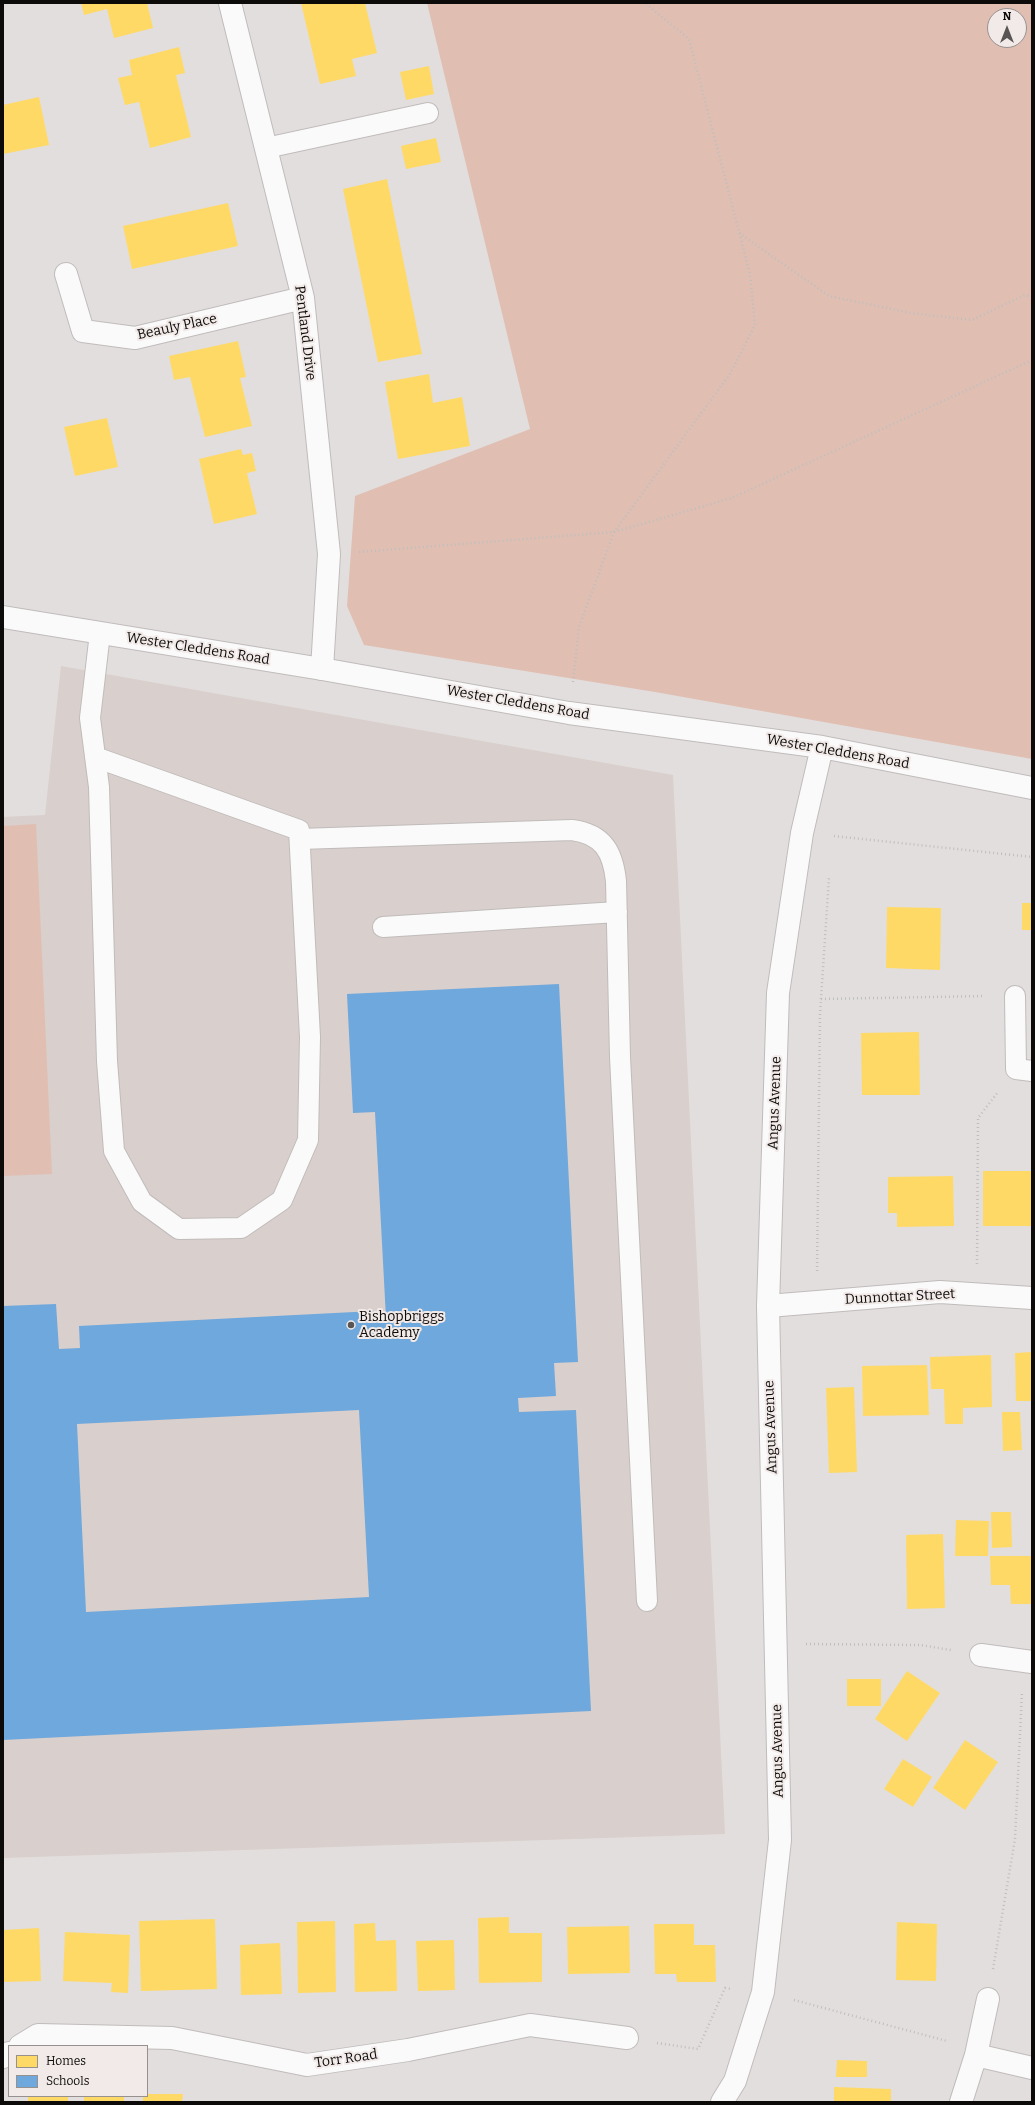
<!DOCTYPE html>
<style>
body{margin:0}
#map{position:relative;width:1035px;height:2105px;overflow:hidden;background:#e2dedd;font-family:Bitter,serif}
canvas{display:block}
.frame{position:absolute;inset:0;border:4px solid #0d0b0a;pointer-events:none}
.legend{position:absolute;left:8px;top:2045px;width:140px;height:52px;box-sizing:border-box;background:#f2eae8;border:1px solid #96918f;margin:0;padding:5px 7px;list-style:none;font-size:12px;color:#0d0b0a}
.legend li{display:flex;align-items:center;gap:8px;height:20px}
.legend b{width:20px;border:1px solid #96918f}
.north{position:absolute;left:987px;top:8px;width:40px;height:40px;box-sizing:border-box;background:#f2eae8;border:1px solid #96918f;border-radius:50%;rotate:0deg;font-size:11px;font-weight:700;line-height:16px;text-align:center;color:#0d0b0a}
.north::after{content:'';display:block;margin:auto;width:14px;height:18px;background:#585554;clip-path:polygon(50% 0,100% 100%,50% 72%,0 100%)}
</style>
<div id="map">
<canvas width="1035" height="2105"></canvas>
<div class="frame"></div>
<ul class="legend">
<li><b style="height:11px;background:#ffd966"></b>Homes</li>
<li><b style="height:11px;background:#6fa8dc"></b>Schools</li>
</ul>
<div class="north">N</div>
</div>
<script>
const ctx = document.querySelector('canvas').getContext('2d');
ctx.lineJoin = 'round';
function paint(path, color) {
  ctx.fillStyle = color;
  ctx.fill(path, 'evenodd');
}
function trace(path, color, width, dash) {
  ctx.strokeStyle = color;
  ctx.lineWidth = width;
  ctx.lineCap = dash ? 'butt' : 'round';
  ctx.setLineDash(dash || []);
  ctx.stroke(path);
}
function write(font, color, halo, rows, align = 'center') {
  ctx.font = font + ' Bitter,serif';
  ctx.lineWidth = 4;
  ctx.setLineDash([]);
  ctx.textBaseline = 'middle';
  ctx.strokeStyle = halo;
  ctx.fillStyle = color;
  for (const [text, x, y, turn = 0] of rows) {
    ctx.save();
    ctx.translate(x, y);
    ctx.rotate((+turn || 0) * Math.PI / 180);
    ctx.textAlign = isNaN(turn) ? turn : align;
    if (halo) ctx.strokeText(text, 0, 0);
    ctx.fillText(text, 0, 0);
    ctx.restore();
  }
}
const built = new Path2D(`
 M61,666L673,775L725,1834L3,1858V817L45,815Z`);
const green = new Path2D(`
 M427,3H1032V759L655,692L364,645L347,606L355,496L530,429ZM995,16H1019V40H995Z
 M36,824L52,1174L3,1176V826Z`);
const homes = new Path2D(`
 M81,3H147L153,28L114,38L107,9L84,15Z
 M301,3H365L377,53L352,59L356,76L320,84Z
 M179,47L185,73L176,75L191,137L150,148L139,102L125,105L118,78L132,75L129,60Z
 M429,66L434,94L406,100L400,72Z
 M39,97L49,145L3,154V105Z
 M436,138L441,162L406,169L401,146Z
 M387,179L422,354L378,362L343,189Z
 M228,203L238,246L132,269L123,226Z
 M238,341L246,377L240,378L252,426L205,437L190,377L174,380L169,356Z
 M429,374L433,403L462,397L470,446L398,459L385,382Z
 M107,418L118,467L75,476L64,427Z
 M241,449L243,455L252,453L256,471L247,473L257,514L214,524L199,459Z
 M1022,903H1032V930H1022Z
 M887,907L941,908L940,970L886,968Z
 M919,1032L920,1095H862L861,1033Z
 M983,1171H1032V1226H983Z
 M953,1176L954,1226L897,1227V1213H888V1177Z
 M1032,1352V1401H1016L1015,1353Z
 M991,1355L992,1407L963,1408V1424H945L944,1389H931L930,1357Z
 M927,1365L929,1415L863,1416L862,1366Z
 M854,1387L857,1472L829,1473L826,1388Z
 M1002,1412H1020L1022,1450L1003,1451Z
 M991,1512H1011L1012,1547L992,1548Z
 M956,1520L989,1521L988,1556H955Z
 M943,1534L945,1608L907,1609L906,1535Z
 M990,1556H1032V1604H1011L1010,1585H991Z
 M907,1671L940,1693L907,1741L875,1719Z
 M847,1679H881V1706H847Z
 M965,1740L998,1762L965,1810L933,1788Z
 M903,1759L932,1777L913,1807L884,1789Z
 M509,1917V1933H542V1982L479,1983L478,1918Z
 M215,1919L217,1989L141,1991L139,1921Z
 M335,1921L336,1992L298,1993L297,1922Z
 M897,1922L937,1924L936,1981L896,1980Z
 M375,1923L376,1941L396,1940L397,1991L355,1992L354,1924Z
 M654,1924H694V1945H715L716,1982H677L676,1974H655Z
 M629,1926L630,1973L568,1974L567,1927Z
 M39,1928L41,1981L3,1982V1930Z
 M65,1932L130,1935L128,1993L111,1992L112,1983L63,1981Z
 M454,1940L455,1990L418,1991L416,1941Z
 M280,1943L282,1994L241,1995L240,1945Z
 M837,2060L867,2061V2077H836Z
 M834,2087L891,2089V2102H834Z
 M147,2094H183L182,2102H143V2096H147Z
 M28,2096H68V2102H28Z
 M84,2096H124V2102H84Z`);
const schools = new Path2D(`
 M559,984L578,1362L554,1363L556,1396L518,1398L519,1412L576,1410L591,1711L3,1740V1306L56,1304L59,1349L80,1348L79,1326L374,1311V1318H386L375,1112L353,1113L347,994ZM359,1410L369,1597L86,1612L77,1424Z`);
const path = new Path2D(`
 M739,233L829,296L911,313L972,320L1025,295L1032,297
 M359,552L614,532L732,498L1032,360
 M573,682L579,627L614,532L730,374L755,325L750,274L689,39L645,3
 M834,836L1032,857
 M821,999L984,996
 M977,1264L978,1118L998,1092
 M817,1271L820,1014L829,877
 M806,1644L920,1645L951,1650
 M993,1969L1015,1839L1022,1692
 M794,2000L947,2041
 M657,2043L698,2049L725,1988L732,1989`);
const lane = new Path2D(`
 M266,148L428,113
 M95,757L299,830L310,1037L308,1140L282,1200L241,1228L179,1229L142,1202L114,1151L107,1061L99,787L90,718L100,633
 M300,839L572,830C603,834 613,852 616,881L620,1057L647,1601
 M383,927L617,912
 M1015,996L1016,1069L1032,1071`);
const street = new Path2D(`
 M230,3L303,298L329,554L322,669
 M66,274L83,331L135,338L303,298
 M768,1306L940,1292L1032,1298
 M981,1655L1032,1662
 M20,2046L38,2035L172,2038L307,2065L408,2050L530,2025L627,2038
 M976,2055L1032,2068
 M3,2057L9,2053
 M961,2102L976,2055L988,1999`);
const secondary = new Path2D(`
 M3,617L322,669L569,713L822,747L1032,788
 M722,2102L735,2081L763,1992L780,1840L768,1306L778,993L802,833L822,747`);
const markers = [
 [351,1325,4,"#585554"]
];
const streetNames = [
 ["Beauly Place",177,327,-12],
 ["Pentland Drive",305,333,83],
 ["Wester Cleddens Road",198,649,9],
 ["Wester Cleddens Road",518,703,10],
 ["Wester Cleddens Road",838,752,10],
 ["Angus Avenue",775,1103,-88],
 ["Dunnottar Street",900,1297,-3],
 ["Angus Avenue",771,1427,-92],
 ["Angus Avenue",778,1751,-91],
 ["Torr Road",346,2059,-8]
];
const poiNames = [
 ["Bishopbriggs",359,1317],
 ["Academy",359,1333]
];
paint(built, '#d9cfcc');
paint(green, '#e0bfb2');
paint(homes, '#ffd966');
paint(schools, '#6fa8dc');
trace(lane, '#c0bcbb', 22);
trace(street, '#c0bcbb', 24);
trace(secondary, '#c0bcbb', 24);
trace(path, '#bfbebe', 2.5, [1, 3]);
trace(lane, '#fbfafa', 20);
trace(street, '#fbfafa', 22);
trace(secondary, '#fbfafa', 22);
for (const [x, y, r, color] of markers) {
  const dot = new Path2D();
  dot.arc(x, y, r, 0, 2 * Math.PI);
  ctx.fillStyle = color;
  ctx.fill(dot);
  trace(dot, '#f2eae8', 1.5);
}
write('14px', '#0d0b0a', '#f2eae8', streetNames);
write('14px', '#0d0b0a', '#f2eae8', poiNames, 'left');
</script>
